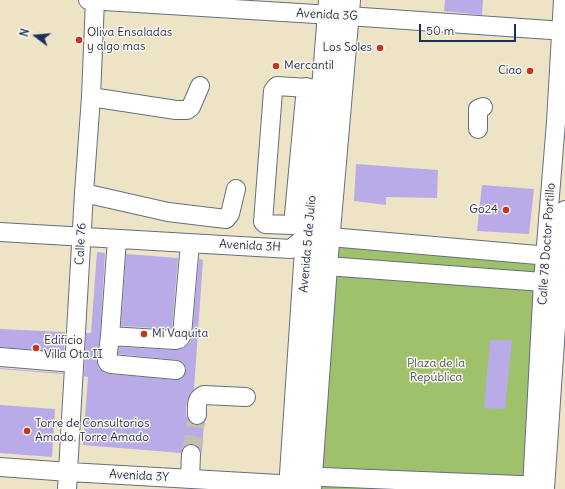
<!DOCTYPE html>
<meta charset="utf-8">
<style>
body{margin:0}
#map{position:relative;width:565px;height:489px;overflow:hidden;background:#ede4c5;font-family:Delius,sans-serif}
canvas{display:block}
.north{position:absolute;left:16px;top:16px;width:40px;height:40px;-webkit-text-stroke:3px #fbf7ec;paint-order:stroke;rotate:286deg;font-size:11px;font-weight:700;line-height:16px;text-align:center;color:#1b2f5e}
.north::after{content:'';display:block;margin:auto;width:14px;height:18px;background:#1b2f5e;clip-path:polygon(50% 0,100% 100%,50% 72%,0 100%)}
.scale{position:absolute;left:419px;top:24px;width:97px;height:18px;box-sizing:border-box;border:2px solid #1b2f5e;border-top:0;padding-left:5px;font-size:12px;line-height:14px;white-space:nowrap;color:#1b2f5e;-webkit-text-stroke:3px #fbf7ec;paint-order:stroke}
</style>
<div id="map">
<canvas width="565" height="489"></canvas>
<div class="north">N</div>
<div class="scale">50 m</div>
</div>
<script>
const ctx = document.querySelector('canvas').getContext('2d');
ctx.lineJoin = 'round';
function paint(path, color) {
  ctx.fillStyle = color;
  ctx.fill(path, 'evenodd');
}
function trace(path, color, width, dash) {
  ctx.strokeStyle = color;
  ctx.lineWidth = width;
  ctx.lineCap = dash ? 'butt' : 'round';
  ctx.setLineDash(dash || []);
  ctx.stroke(path);
}
function write(font, color, halo, rows, align = 'center') {
  ctx.font = font + ' Delius,sans-serif';
  ctx.lineWidth = 3;
  ctx.setLineDash([]);
  ctx.textBaseline = 'middle';
  ctx.strokeStyle = halo;
  ctx.fillStyle = color;
  for (const [text, x, y, turn = 0] of rows) {
    ctx.save();
    ctx.translate(x, y);
    ctx.rotate((+turn || 0) * Math.PI / 180);
    ctx.textAlign = isNaN(turn) ? turn : align;
    if (halo) ctx.strokeText(text, 0, 0);
    ctx.fillText(text, 0, 0);
    ctx.restore();
  }
}
const green = new Path2D(`
 M339,234L552,254L537,489H320Z`);
const building = new Path2D(`
 M445,0H483L482,15L444,11Z
 M356,164L438,170L437,198L386,197V205L354,201Z
 M482,185L534,189L529,234L477,231Z
 M97,252L105,253L100,335L97,360L99,368L104,373L110,374L175,380L181,379L184,376L186,371L185,365L182,361L177,360L118,354L119,347L175,350L182,349L187,345L191,341L192,336L199,259L203,260L194,389L189,396L186,406V415L188,420L192,424L198,425L202,424L204,422L202,454L200,449L197,445L192,444L186,445L182,448L181,453L83,445L88,377L84,376L86,333H91Z
 M126,254L178,258L172,329L121,326Z
 M0,329L65,332L64,352L0,347Z
 M490,340H512L505,409L484,408Z
 M0,368L63,373V374L0,369Z
 M0,405L55,409L52,457L0,453Z`);
const minorTunnel = new Path2D(`
 M191,454L197,415`);
const minor = new Path2D(`
 M88,0L348,16L565,31
 M306,87L293,225L265,224L263,222L273,91L275,88L277,86L323,89
 M91,97L176,110H187L191,107L200,86
 M478,129V109L480,108L483,107
 M84,193L168,212L226,219L230,214L236,189
 M0,232L291,249L307,235L561,257L565,260
 M117,239L110,336L175,340L179,339L182,335L190,243
 M313,265L543,282L559,283L565,278
 M110,336L107,361L108,363L111,364L176,370
 M0,357L74,363
 M197,415C197,407 195,399 204,395L246,397
 M0,467L69,472L279,484L287,489
 M298,476L544,486
 M190,479L191,454
 M67,489L84,193L91,97L95,0
 M532,489L543,282L556,122L563,0
 M545,489L559,283L565,210`);
const major = new Path2D(`
 M290,489L307,235L323,89L330,0
 M310,489L326,266L349,0`);
const markers = [
 [79,40,4,"#c8321e"],
 [380,48,4,"#c8321e"],
 [276,66,4,"#c8321e"],
 [530,71,4,"#c8321e"],
 [506,210,4,"#c8321e"],
 [144,334,4,"#c8321e"],
 [36,348,4,"#c8321e"],
 [27,431,4,"#c8321e"]
];
const streetNames = [
 ["Avenida 3G",327,15,3],
 ["Calle 76",81,244,-87],
 ["Avenida 5 de Julio",308,244,-85],
 ["Calle 78 Doctor Portillo",547,244,-86],
 ["Avenida 3H",250,246,3],
 ["Avenida 3Y",139,476,3]
];
const poiNames = [
 ["Oliva Ensaladas",87,33],
 ["y algo mas",87,47],
 ["Los Soles",372,48,"right"],
 ["Mercantil",284,66],
 ["Ciao",522,71,"right"],
 ["Go24",498,210,"right"],
 ["Mi Vaquita",152,334],
 ["Edificio",44,341],
 ["Villa Ota II",44,355],
 ["Torre de Consultorios",35,424],
 ["Amado. Torre Amado",35,438]
];
const parkNames = [
 ["Plaza de la",436,364],
 ["República",436,378]
];
paint(green, '#9fc16b');
paint(building, '#b8abe8');
trace(minorTunnel, '#c3c0b0', 18, [18, 9]);
trace(minor, '#646e82', 20);
trace(major, '#646e82', 24);
trace(minor, '#fff', 18);
trace(major, '#fff', 22);
for (const [x, y, r, color] of markers) {
  const dot = new Path2D();
  dot.arc(x, y, r, 0, 2 * Math.PI);
  ctx.fillStyle = color;
  ctx.fill(dot);
  trace(dot, '#fbf7ec', 1.5);
}
write('12px', '#1b2f5e', '#fbf7ec', streetNames);
write('12px', '#1b2f5e', '#fbf7ec', poiNames, 'left');
write('12px', '#435b62', '#fbf7ec', parkNames);
</script>
